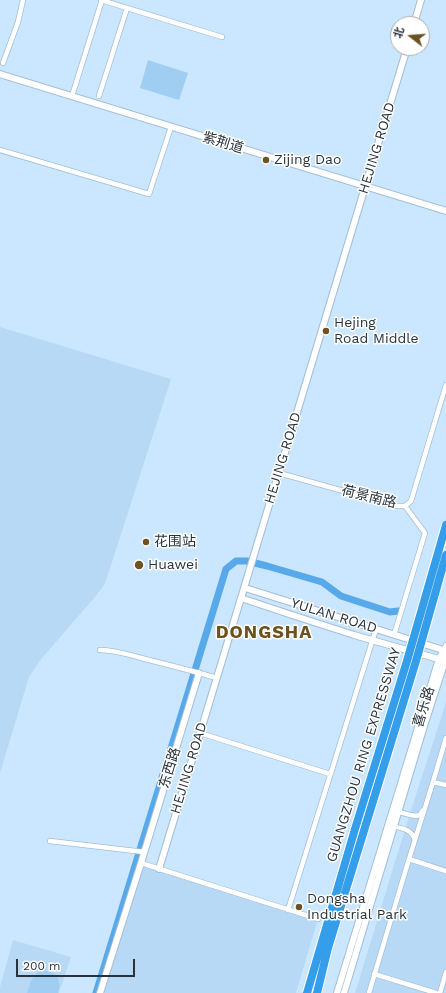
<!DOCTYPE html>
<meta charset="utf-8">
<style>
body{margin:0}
#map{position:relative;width:446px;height:993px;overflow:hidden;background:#cbe7ff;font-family:"Work Sans","Noto Sans SC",sans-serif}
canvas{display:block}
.north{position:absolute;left:390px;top:16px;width:40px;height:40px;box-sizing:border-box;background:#fff;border:1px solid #a9adb1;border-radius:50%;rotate:287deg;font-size:11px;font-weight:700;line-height:16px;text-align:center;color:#28333c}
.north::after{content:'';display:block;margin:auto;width:14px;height:18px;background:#6c5324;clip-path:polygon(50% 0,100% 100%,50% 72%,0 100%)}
.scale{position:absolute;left:16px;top:959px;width:119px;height:18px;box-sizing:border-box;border:2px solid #28333c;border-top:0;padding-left:5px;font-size:12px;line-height:14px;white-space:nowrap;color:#28333c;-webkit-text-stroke:3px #fff;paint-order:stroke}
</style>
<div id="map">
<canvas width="446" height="993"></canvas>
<div class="north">北</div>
<div class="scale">200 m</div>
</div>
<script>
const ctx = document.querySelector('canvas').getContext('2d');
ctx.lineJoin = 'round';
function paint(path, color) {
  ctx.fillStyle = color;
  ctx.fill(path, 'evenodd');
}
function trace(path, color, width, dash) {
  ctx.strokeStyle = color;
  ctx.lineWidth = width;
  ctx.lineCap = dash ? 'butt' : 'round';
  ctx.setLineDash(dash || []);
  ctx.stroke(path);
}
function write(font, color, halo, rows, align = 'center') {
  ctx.font = font + ' "Work Sans","Noto Sans SC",sans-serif';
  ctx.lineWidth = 3;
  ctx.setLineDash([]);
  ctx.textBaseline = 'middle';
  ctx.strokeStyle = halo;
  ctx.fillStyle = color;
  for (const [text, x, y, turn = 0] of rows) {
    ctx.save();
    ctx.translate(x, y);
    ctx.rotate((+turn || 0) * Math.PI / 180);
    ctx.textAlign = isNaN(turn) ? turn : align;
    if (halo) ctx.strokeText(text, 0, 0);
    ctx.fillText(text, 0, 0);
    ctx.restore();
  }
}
const built = new Path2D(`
 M0,327L171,379L105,584L95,597L42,658L29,677L0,773Z
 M446,702V993H355L405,829Z
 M141,863L318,919L296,993H101Z
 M13,940L71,957L59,993H0V987Z`);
const green = new Path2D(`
 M148,60L188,73L179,100L140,88Z
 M43,970C57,972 62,980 58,993H27C31,982 31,975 43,970Z`);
const river = new Path2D(`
 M96,993L226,569L236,561H247L267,566L322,582L341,596L390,612L398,611`);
const street = new Path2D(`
 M101,0L222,37
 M3,63L18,22L23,0
 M72,96L102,0
 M99,96L127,8
 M0,150L149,194L171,127
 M279,473L397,506H405L411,501L446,385
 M394,635L425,533L405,506
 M100,650C115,650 130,655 145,659C169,665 193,671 217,678
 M444,650L446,645
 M200,733L330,774
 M433,782L446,738
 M446,785L433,782L409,859L446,871
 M396,811C401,812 414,818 419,815C420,815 422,811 423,810
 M392,826C401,828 412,829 415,840
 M50,841L144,852
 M141,863L318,919
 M288,910L376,629
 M374,974L436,993
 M369,993L409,859
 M440,993L446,972`);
const secondary = new Path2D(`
 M414,24L421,0
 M0,74L446,211
 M245,588L446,651
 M241,598L292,615L354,635L442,660
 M159,869L241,598L407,48
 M100,993L141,863L199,673
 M337,993L439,659L444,650
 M344,993L424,726L445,661L444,650`);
const highwayBridge = new Path2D(`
 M307,993L355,829L407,661L446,525
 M317,993L328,948L416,661L446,555`);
const markers = [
 [266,160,4,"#6c5324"],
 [326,331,4,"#6c5324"],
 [146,542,4,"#6c5324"],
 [139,565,5,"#6c5324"],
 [299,907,4,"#6c5324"]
];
const streetNames = [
 ["紫荆道",223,143,17],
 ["HEJING ROAD",377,148,-73],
 ["HEJING ROAD",283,458,-73],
 ["荷景南路",369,497,14],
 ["YULAN ROAD",334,616,17],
 ["喜乐路",424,707,-73],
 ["GUANGZHOU RING EXPRESSWAY",364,755,-73],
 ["东西路",170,768,-73],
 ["HEJING ROAD",189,768,-73]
];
const poiNames = [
 ["Zijing Dao",274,160],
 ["Hejing",334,323],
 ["Road Middle",334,339],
 ["花围站",154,542],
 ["Huawei",148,565],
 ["Dongsha",307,899],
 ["Industrial Park",307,915]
];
const districtNames = [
 ["DONGSHA",264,633]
];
paint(built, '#b8d9f6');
paint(green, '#a0cdf2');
trace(river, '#57a9e9', 7);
trace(street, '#a3bed5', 6);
trace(secondary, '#a3bed5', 8);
trace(street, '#fff', 4.5);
trace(secondary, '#fff', 6);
trace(highwayBridge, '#fff', 10, []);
trace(highwayBridge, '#359eea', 8);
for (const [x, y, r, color] of markers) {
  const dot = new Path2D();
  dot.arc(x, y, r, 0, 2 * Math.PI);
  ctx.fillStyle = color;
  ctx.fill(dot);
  trace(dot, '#fff', 1.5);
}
write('14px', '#28333c', '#fff', streetNames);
write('14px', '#28333c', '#fff', poiNames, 'left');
ctx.letterSpacing = '1px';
write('bold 18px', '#6d511a', '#fff', districtNames);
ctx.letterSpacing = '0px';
</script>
